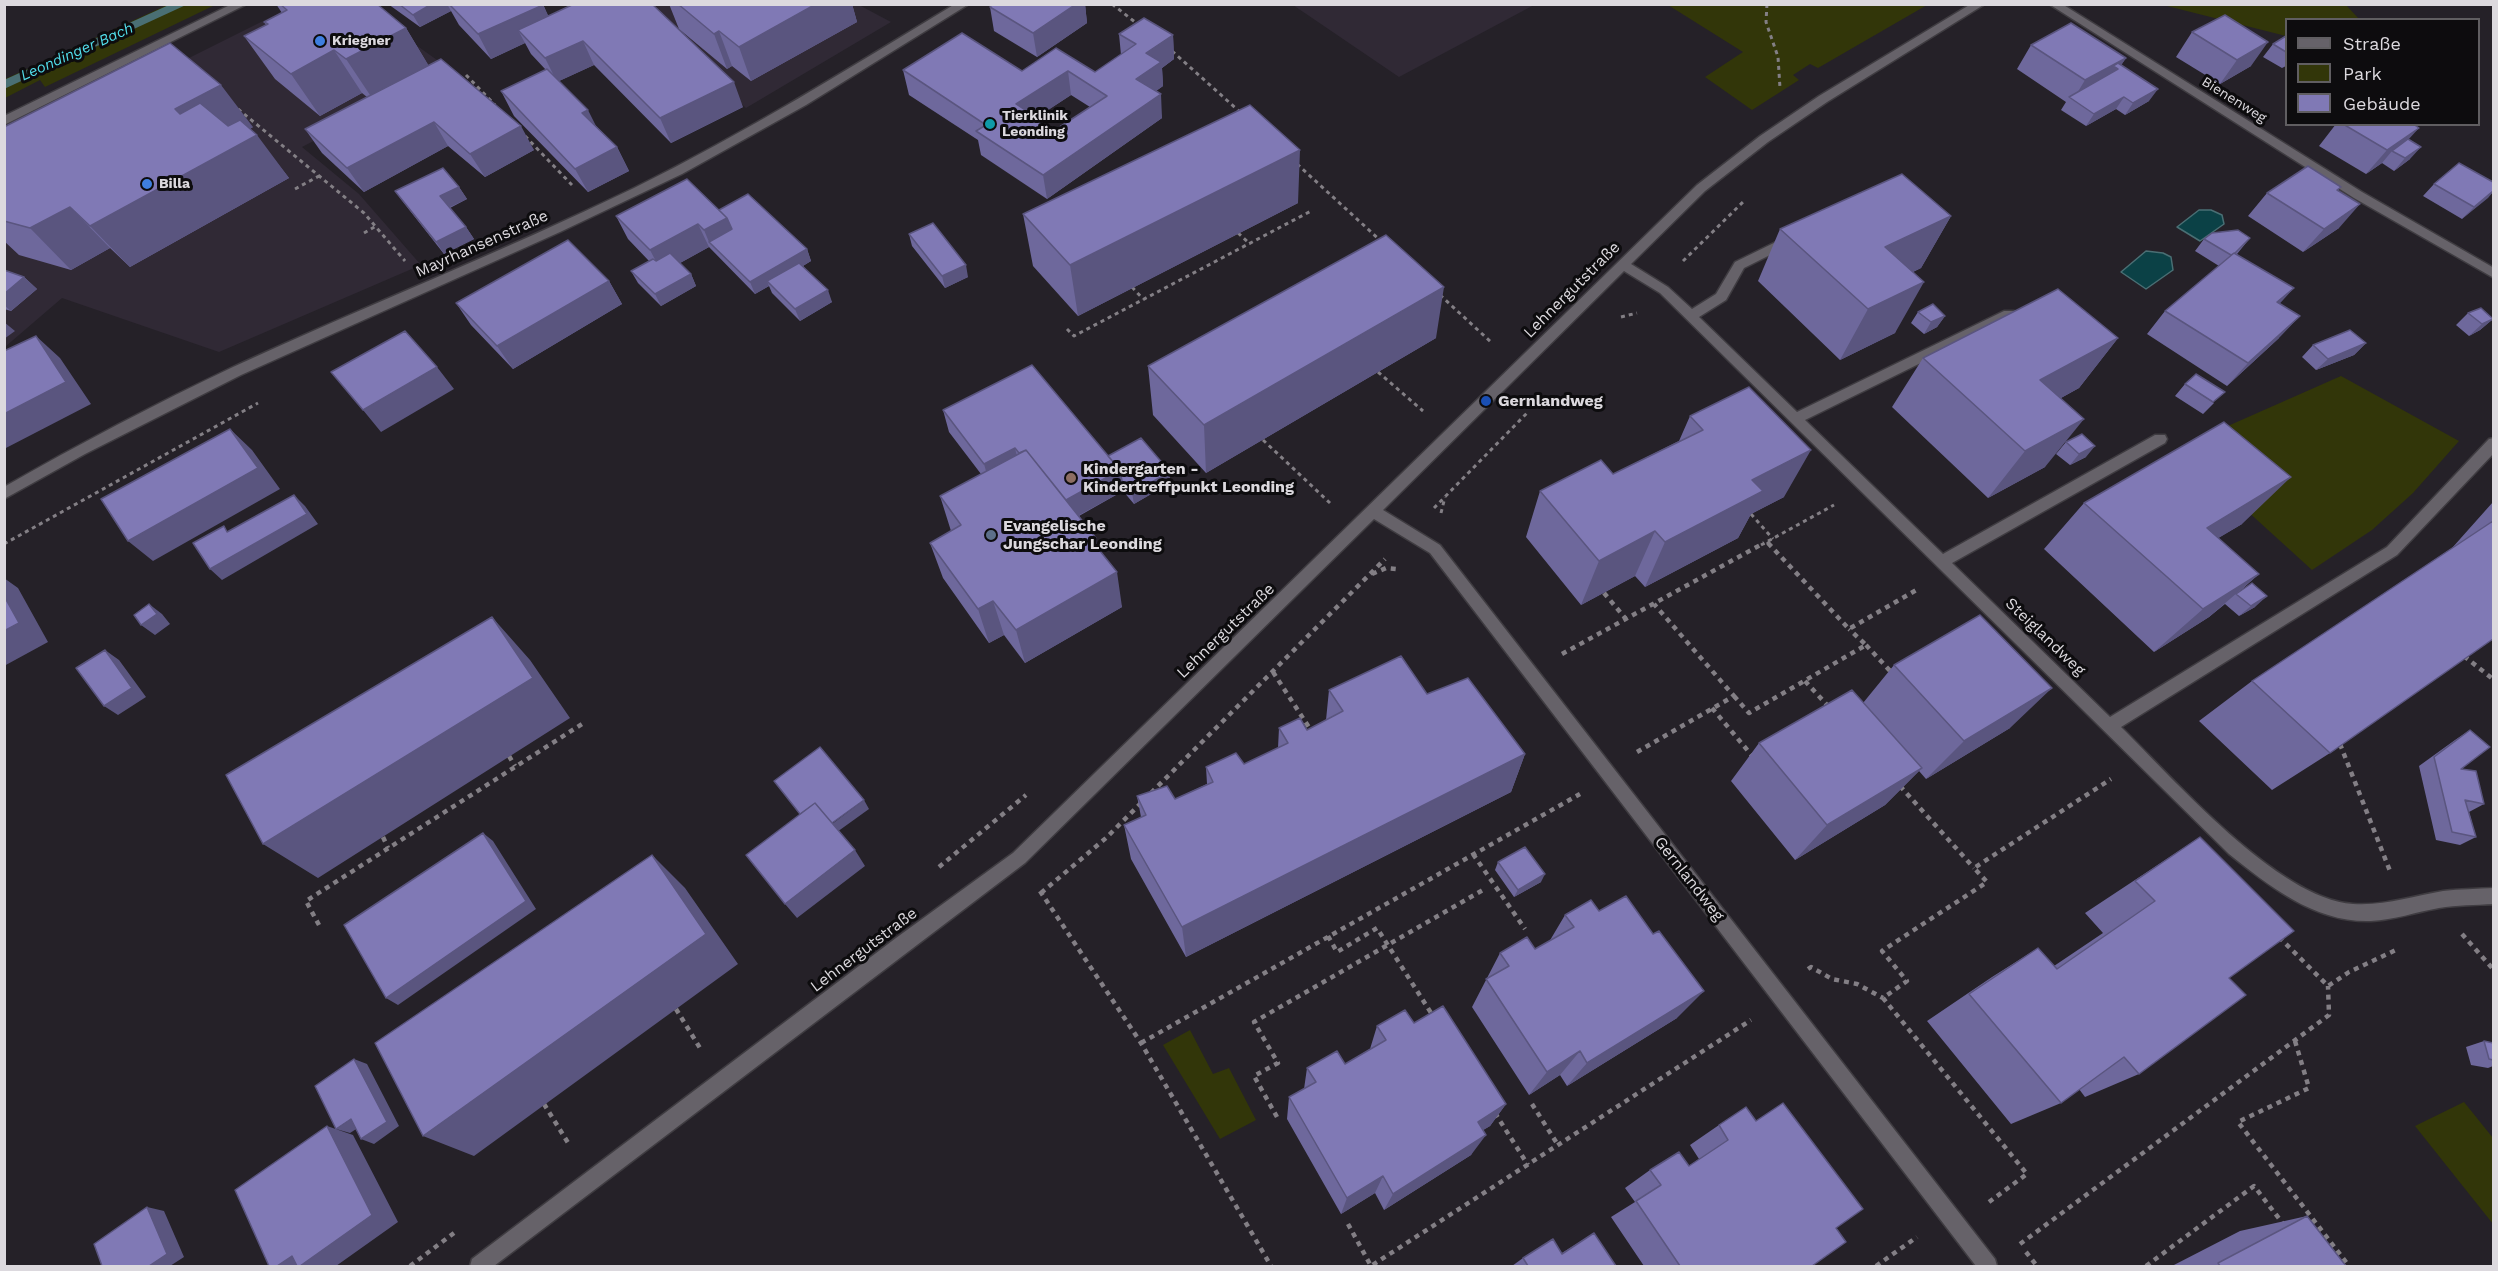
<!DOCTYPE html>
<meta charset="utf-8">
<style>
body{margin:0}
#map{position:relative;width:2498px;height:1271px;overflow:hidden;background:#252128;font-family:"Work Sans",sans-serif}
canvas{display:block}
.frame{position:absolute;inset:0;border:6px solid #dcd9de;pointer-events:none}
.legend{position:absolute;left:2285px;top:18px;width:195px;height:108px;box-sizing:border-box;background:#0d0c0e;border:2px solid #605e61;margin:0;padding:8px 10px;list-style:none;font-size:18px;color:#dcd9de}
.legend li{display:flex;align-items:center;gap:12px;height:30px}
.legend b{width:30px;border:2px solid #605e61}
</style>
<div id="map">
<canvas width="2498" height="1271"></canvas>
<div class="frame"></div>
<ul class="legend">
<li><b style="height:8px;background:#666269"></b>Straße</li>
<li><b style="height:16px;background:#323609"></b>Park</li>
<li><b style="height:16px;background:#8079b5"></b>Gebäude</li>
</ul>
</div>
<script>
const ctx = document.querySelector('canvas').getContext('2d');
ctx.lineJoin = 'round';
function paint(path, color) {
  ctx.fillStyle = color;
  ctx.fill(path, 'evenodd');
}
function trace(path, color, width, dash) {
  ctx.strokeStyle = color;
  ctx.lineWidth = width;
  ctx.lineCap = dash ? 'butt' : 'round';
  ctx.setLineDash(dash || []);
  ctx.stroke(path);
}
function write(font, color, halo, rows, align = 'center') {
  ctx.font = font + ' "Work Sans",sans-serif';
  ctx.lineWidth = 6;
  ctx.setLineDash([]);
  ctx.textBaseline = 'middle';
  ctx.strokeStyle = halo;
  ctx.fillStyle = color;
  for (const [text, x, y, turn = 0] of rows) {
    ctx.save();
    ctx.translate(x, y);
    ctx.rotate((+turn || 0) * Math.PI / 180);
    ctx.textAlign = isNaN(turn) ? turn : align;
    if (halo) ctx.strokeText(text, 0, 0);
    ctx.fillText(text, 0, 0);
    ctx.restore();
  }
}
const built = new Path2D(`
 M295,5H360L451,70L302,147L359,194L421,265L219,352L62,298L5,347V150Z
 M638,5H859L891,22L746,108Z
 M1293,5H1534L1399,77Z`);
const green = new Path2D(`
 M167,5H215L45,87L40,80L5,98V79Z
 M1668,5H1927L1818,68L1810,64L1793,75L1799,80L1752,110L1705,77L1743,52Z
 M2163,5H2346L2359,19L2286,20V36Z
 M2341,376L2459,441L2413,493L2372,530L2312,570L2178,448Z
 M1190,1030L1213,1074L1229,1068L1256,1120L1220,1139L1163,1045Z
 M2464,1102L2493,1138V1224L2415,1126Z`);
const water = new Path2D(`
 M2199,210H2211L2222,215L2224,224L2200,241L2177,227Z
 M2146,251L2163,253L2171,257L2173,270L2146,289L2121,272Z`);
const stream = new Path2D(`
 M171,4H188L4,89V80Z`);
const pathFar1 = new Path2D(`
 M1112,4L1140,26
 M1767,4L1766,22L1778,57L1780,88
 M1172,51L1240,112
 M466,75L495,105
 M238,109L364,213L405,261
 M525,136L572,185
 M1297,164L1382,242
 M295,189L319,176
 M364,233L376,226
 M1238,233L1250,244
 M1683,261L1744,201
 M1132,287L1143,299
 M1440,295L1492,343
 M1621,317L1637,313
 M1067,329L1074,336L1311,211
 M1378,372L1423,411
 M1263,440L1330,503
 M1434,508L1527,413
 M1441,513L1445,497
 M1751,514L1773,539
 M1767,542L1770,545
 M4,544L258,403
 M1761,545L1834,505`);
const path = new Path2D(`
 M1768,543L1849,629L1918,589
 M1372,574L1386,568L1396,569
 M1604,593L1626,619
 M1866,645L1892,673
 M1562,654L1764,543
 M2464,656L2494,680
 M1273,672L1312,732
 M1805,681L1828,706
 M1734,696L1749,713L1866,645L1849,629
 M1712,708L1754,758
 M2340,744L2390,871
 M1637,752L1734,696L1654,604
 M509,756L515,766
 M1900,786L1974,868
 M1151,793L1385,559
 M383,837L388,848
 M1473,854L1525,929
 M939,867L1026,795
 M1040,891L1141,1043L1271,1266
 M1041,893L1106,838L1141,803
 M319,925L306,901L582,724
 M2462,934L2494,970
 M1328,936L1337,952L1377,928L1433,1016
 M2279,937L2328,986L2349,972L2398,949
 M1808,969L1811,967L1832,979L1857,984L1883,998
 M676,1009L700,1048
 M2295,1041L2309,1088L2238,1122L2349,1266
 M1141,1043L1580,794
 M544,1104L570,1146
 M1532,1104L1558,1145
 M1495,1113L1528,1165
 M1277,1117L1254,1076L1278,1063L1254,1022L1483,890
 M1989,1202L2027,1174L1883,998L1907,981L1882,951L1987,882L1974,868L2111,779
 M1348,1224L1371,1266L1751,1020
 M2020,1244L2329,1015L2328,986
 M2026,1252L2037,1266
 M410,1266L454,1233
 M1876,1266L1917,1237
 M2146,1266L2254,1186L2284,1225`);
const minor = new Path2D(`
 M232,4H247L4,125V116Z
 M955,4H969L806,105L682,174L560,232L241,375L85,454L4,499V487C79,444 155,404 233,367C365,306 502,252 634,188C745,133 850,68 955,4Z
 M1971,4H1985L1827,102L1768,142L1705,191L1631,264L1668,287L1692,309L1716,294L1735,262L1784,238H1792V244L1744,268L1726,300L1699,317L1797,412L2004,311H2014L2015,314L2014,317L1805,420L1943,554L2155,435H2165L2167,439L2165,443L1952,563L2110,717L2387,547L2489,439L2494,438V453L2397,555L2121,727C2174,779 2278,899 2353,904C2385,906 2413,896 2443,891C2460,889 2477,889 2494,888V904C2475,905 2457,905 2439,908C2416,912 2394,920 2371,921C2316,923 2270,887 2229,854L1660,293L1624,271L1383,510L1440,545L1995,1259L1997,1266H1976L1430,553L1374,519L1025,863L494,1266H470L472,1259L896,938L1013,853L1697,185L1760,136L1819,96Z
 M2049,4H2062L2362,192L2494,268V278L2354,198Z`);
const wall = new Path2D(`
 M276,4H377L406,28L428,65L534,150L485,177L448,146L364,192L322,153L305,129L367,97L362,93L320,116L275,79L244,36L266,25L264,22L282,13Z
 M388,4H543L548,16L743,107L671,143L594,65L559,81L596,126L617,147L629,171L588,192L514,116L501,91L546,70L531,54L525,43L491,59L459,25L451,11L420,27Z
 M669,4H852L857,22L751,81L732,66L727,69L679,29Z
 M993,4H1085L1087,23L1037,57L994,31L990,7Z
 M2192,32L2251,66L2220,84L2176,57Z
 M1119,34L1173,35L1174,59L1162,68L1163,86L1156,91L1162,118L1047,199L981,155L978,140L909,95L903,70L1022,71L1056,48L1095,72L1121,55ZM1071,95L1090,107L1055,130L1037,117Z
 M2286,36V66L2282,68L2263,57L2273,44Z
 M2031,45L2126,58L2121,65L2149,101L2125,115L2116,109L2086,126L2061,110L2066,102L2017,69Z
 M2336,124H2413L2408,140L2410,159L2394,171L2382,163L2366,174L2319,146Z
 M4,127H253L250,129L289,178L130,267L110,248L71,270L19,255L4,241Z
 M2493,182V192L2462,219L2423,196L2434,184Z
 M459,187L467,199L450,208L466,227L474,239L444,254L404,203L395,191Z
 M2341,187L2338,190L2339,228L2303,252L2248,216L2267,193Z
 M1298,203L1078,316L1033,266L1023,214Z
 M719,210L807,249L811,261L803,266L832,302L800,321L772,293L769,286L755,294L709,247L680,263L691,274L696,286L661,306L638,283L631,271L649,261L628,239L616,216Z
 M1951,216L1921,268L1913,272L1895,333L1840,360L1758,281L1780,229Z
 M909,234L968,277L945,288L912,246Z
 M2250,238L2237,254L2280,304L2279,338L2227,386L2147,334L2165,311L2219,266L2195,251L2204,239Z
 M4,270L24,277L37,289L11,311L4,309Z
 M609,281L622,304L513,369L471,325L456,303Z
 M1918,312L1945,316L1937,327L1924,334L1911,323Z
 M2468,313L2493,319L2480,330L2469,336L2456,325Z
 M1436,338L1206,473L1153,415L1148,366Z
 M2118,338L2079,388L2061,398L2045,467L1988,498L1892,407L1923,358Z
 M2366,343L2354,355L2316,370L2302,357L2313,345Z
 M2185,384L2214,403L2203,414L2175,396Z
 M943,410L1170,472V483L1134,504L1123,491L1079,516L1096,538L1098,548L1122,607L1025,663L1004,635L989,643L943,578L930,543L951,531L940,496L981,474L949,432Z
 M1690,416L1784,497L1751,514L1738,538L1645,587L1635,576L1581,605L1526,537L1540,491L1613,474L1679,441Z
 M2066,442L2086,457L2070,465L2056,454Z
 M2493,502V639L2330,753L2272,790L2199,721L2252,681L2452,548Z
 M2084,503L2242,524L2218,538L2259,574L2240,591L2255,607L2239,616L2225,604L2209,617L2154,652L2044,549Z
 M1894,665L2010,728L1926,779L1919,771L1885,805L1795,860L1731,781L1759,743L1863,703Z
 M1329,690L1427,694L1525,754L1511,792L1186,957L1131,859L1124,825L1141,817L1137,796L1175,799L1207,784L1206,767L1244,764L1278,748L1279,728L1307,730L1326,720Z
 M2470,730L2461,769L2484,804L2469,812L2476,837L2460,845L2436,840L2419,766L2455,740Z
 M2200,837L2229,978L2139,1074L2085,1097L2079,1089L2061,1103L2011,1124L1927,1021L1992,977L2038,948L2054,966L2103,933L2085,913Z
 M1498,862L1541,882L1514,897L1495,870Z
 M1565,915L1677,1018L1567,1086L1560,1075L1529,1095L1472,1007L1500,953L1535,949L1549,942Z
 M1414,1023L1506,1104L1490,1126L1483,1130L1471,1155L1384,1210L1375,1193L1341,1214L1287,1119L1289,1097L1304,1089L1307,1068L1345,1064L1370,1049L1377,1026Z
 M2484,1041L2493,1043V1066L2488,1068L2471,1065L2466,1047Z
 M1719,1125L1836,1228L1812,1266H1644L1611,1217L1635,1202L1625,1188L1650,1170L1689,1166L1699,1159L1690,1145Z
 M2307,1216L2346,1266H2172L2240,1231Z
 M1594,1233L1616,1266H1512L1523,1258L1562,1253Z`);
const shadedWall = new Path2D(`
 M430,4H447L451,11L420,27L413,15Z
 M816,4H852L857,22L751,81L739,47Z
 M1076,4H1085L1087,23L1037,57L1033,33Z
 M543,5L555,29L518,30L525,43L491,59L478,34Z
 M406,28L432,71L374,101L346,59Z
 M719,31L732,66L727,69L714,34Z
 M1173,35L1174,59L1162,68L1163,86L1138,104L1136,79L1146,53Z
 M583,41L594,65L557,82L545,58Z
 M2268,42L2251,66L2220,84L2237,60Z
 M334,50L362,93L320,116L291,74Z
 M2126,58L2110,82L2073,100L2085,80Z
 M1068,71L1071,95L1021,128L1016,104Z
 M734,82L743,107L671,143L660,118Z
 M221,85L253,127L209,152L175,109Z
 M2158,89L2149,101L2125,115L2133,103Z
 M1161,94L1162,118L1047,199L1043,175Z
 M2124,97L2116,109L2086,126L2094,114Z
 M588,110L600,134L582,113Z
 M434,122L448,146L364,192L347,168Z
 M521,126L534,150L485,177L470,154Z
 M2419,128L2397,152L2392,151L2382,163L2366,174L2387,150Z
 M257,135L289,178L130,267L90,226Z
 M617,147L629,171L588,192L575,169Z
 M2421,147L2410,159L2394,171L2405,158Z
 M1300,150L1298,203L1078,316L1070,265Z
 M459,187L467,199L448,208L440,196Z
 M2493,191V192L2488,198L2462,219L2474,207Z
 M2360,204L2339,228L2303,252L2324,229Z
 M70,207L110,248L71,270L30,228Z
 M1951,216L1921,268L1857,298L1885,247Z
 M727,218L737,241L709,242L704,230Z
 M698,224L709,247L662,273L650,250Z
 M466,227L474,239L444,254L436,242Z
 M807,249L811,261L770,285L767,281L769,286L755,294L750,282Z
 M966,265L968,277L945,288L942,276Z
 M691,274L696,286L661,306L655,294Z
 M24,277L37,289L11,311L4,305V294Z
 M609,281L622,304L513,369L497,346Z
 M1924,282L1895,333L1840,360L1868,309Z
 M1444,287L1436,338L1206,473L1204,425Z
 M2294,288L2273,311L2277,302Z
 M828,290L832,302L800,321L795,309Z
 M1945,316L1937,327L1924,334L1931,322Z
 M2300,316L2279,338L2227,386L2248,363Z
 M2493,319L2480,330L2469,336L2482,324Z
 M4,322L15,331L4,339Z
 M36,336L60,358L91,404L4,449V414Z
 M2118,338L2079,388L2004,429L2040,380Z
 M2366,343L2354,355L2316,370L2328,359Z
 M437,367L454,389L381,432L363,410Z
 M2084,419L2045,467L1988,498L2025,451Z
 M230,429L252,450L280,489L153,561L128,541Z
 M2095,446L2086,457L2070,465L2079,454Z
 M1015,448L1020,469L990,485L984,464Z
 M1811,450L1784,497L1751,514L1738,538L1645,587L1665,542L1752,480Z
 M1120,470L1123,491L1063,524L1059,503Z
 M1170,472V483L1134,504L1132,493Z
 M2291,477L2242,524L2160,573L2207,528Z
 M294,495L305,506L318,524L222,580L210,569Z
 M1655,531L1635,576L1581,605L1599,561Z
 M1096,538L1102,574L1092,541Z
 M1117,572L1122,607L1025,663L1016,630Z
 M2259,574L2209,617L2154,652L2203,609Z
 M4,578L18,588L48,642L4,666Z
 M2267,596L2255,607L2239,616L2251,606Z
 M993,601L1004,635L989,643L978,609Z
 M149,604L162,614L170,624L155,635L141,625Z
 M492,617L530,660L570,718L318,878L263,844Z
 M105,650L119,660L146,697L118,715L104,706Z
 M2052,688L2010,728L1926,779L1964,741Z
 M1525,754L1511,792L1186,957L1182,927Z
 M1922,768L1885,805L1795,860L1827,825Z
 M864,800L869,809L837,832L832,824Z
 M483,833L493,841L536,909L398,1005L386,998Z
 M855,850L865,866L797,918L785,904Z
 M652,855L685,888L738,964L474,1156L423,1136Z
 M1545,874L1541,882L1514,897L1518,890Z
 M1704,991L1677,1018L1567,1086L1587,1063Z
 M1580,1051L1560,1075L1529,1095L1547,1072Z
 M354,1059L367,1064L399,1126L374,1144L361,1139Z
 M1506,1104L1490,1126L1463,1142L1478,1122Z
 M351,1119L364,1124L350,1133L336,1129Z
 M327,1126L353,1135L398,1222L336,1266H277Z
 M1486,1135L1471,1155L1384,1210L1393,1194Z
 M1383,1176L1375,1193L1341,1214L1347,1198Z
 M147,1207L164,1211L184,1257L170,1266H149Z`);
const building = new Path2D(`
 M280,4H377L406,28L346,59L334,50L291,74L244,36L268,24L264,22L287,10Z
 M399,4H429L430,5L413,15Z
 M449,4H543V5L478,34Z
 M574,4H652L734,82L660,118L583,41L545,58L518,30Z
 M678,4H816L739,47L719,31L714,34Z
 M993,4H1076L1033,33L990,7Z
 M2225,15L2268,42L2237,60L2192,32Z
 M1144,18L1173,35L1146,53L1161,62L1136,79L1161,94L1043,175L976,131L986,125L903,70L962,33L1022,71L1056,48L1095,72L1136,44L1119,34ZM1068,71L1107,96L1055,130L1016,104Z
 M2071,23L2126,58L2085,80L2031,45Z
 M2286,36V52L2273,44Z
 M170,43L221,85L175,109L180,114L200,103L228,126L240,120L257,135L90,226L70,207L30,228L4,221V127Z
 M441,59L521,126L470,154L434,122L347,168L305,129Z
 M2118,63L2158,89L2133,103L2124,97L2094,114L2069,97L2118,69L2113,66Z
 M547,69L588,110L582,113L617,147L575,169L501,91Z
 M1250,105L1300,150L1070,265L1023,214Z
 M2343,124H2413L2419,128L2387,150Z
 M2408,139L2421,147L2405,158L2392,151Z
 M2459,163L2493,182V191L2474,207L2434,184Z
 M2308,166L2341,187L2337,190L2360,204L2324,229L2267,193Z
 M443,168L459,187L440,196L466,227L436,242L395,191Z
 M1902,174L1951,216L1885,247L1924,282L1868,309L1780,229Z
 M687,179L727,218L704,230L698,224L650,250L616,216Z
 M748,194L807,249L750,282L709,242L732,229L727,218L719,210Z
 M933,223L966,265L942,276L909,234Z
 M2238,230L2250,238L2235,253H2234L2231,255L2204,239L2212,233Z
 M1386,235L1444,287L1204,425L1148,366Z
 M568,240L609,281L497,346L456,303Z
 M670,253L691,274L655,294L631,271L653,259L656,261Z
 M2234,253L2294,288L2277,302L2300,316L2248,363L2165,311Z
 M799,263L828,290L795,309L767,281Z
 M4,270L24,277L4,294Z
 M2058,289L2118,338L2040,380L2084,419L2025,451L1923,358Z
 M1933,304L1945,316L1931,322L1918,312Z
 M2481,308L2493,319L2482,324L2468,313Z
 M2350,330L2366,343L2328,359L2313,345Z
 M405,331L437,367L363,410L331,372Z
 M36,336L66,382L4,414V351Z
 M1032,365L1120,470L1066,500L1026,450L1019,453L1015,448L984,464L943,410Z
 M2196,374L2225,392L2213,402L2185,384Z
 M1749,387L1811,450L1752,480L1763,491L1665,542L1655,531L1599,561L1540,491L1601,460L1613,474L1703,430L1690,416Z
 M2224,422L2291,477L2207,528L2259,574L2203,609L2084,503Z
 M230,429L258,468L128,541L101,499Z
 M2082,434L2095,446L2079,454L2066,442Z
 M1141,438L1170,472L1132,493L1122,481L1120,470L1108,456Z
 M1026,450L1096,538L1092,541L1117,572L1016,630L993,601L978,609L930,543L961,525L940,496Z
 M294,495L307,514L210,569L193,543L224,526L227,532Z
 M2493,521V639L2330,753L2252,681Z
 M2252,583L2267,596L2251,606L2236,594Z
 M4,596L19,623L4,631Z
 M149,604L157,614L141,625L134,615Z
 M1980,615L2052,688L1964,741L1894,665Z
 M492,617L533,678L263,844L226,775Z
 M105,650L132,688L104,706L76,668Z
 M1401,656L1427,694L1468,678L1525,754L1182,927L1124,825L1146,815L1137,796L1167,786L1175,799L1213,782L1206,767L1236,753L1244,764L1288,743L1279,728L1300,718L1307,730L1343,711L1329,690Z
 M1852,690L1922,768L1827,825L1759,743Z
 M2470,730L2490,747L2461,769L2476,771L2484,804L2465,800L2476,837L2452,832L2434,757Z
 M820,747L864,800L832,823L815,803L800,814L774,781Z
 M815,803L855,850L785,904L746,855Z
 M483,833L526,901L386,998L344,925Z
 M2200,837L2294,931L2229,978L2246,995L2139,1074L2124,1057L2061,1103L1969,994L2038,948L2057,969L2155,901L2135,881Z
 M1525,847L1545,874L1518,890L1498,862Z
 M652,855L706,934L423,1136L375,1043Z
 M1626,896L1653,934L1659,931L1704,991L1587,1063L1580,1051L1547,1072L1486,979L1509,966L1500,953L1527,937L1535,949L1574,927L1565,915L1591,900L1599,911Z
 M1443,1006L1506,1104L1478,1122L1486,1135L1393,1194L1383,1176L1347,1198L1289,1097L1316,1082L1307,1068L1337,1051L1345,1064L1386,1040L1377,1026L1405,1010L1414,1023Z
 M2484,1041L2493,1043V1060L2489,1059Z
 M354,1059L387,1122L361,1139L351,1119L336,1129L315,1086Z
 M1783,1103L1863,1209L1836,1228L1846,1242L1812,1266H1680L1636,1201L1661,1185L1650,1170L1679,1152L1689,1166L1728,1140L1719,1125L1746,1107L1756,1121Z
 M327,1126L372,1215L300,1266H297L292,1256L277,1266H269L235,1190Z
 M147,1207L167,1254L149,1266H102L94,1244Z
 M2307,1216L2346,1266H2220L2218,1263Z
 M1594,1233L1616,1266H1528L1523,1258L1553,1239L1562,1254Z`);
const markers = [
 [320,41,6,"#3f7fe0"],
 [990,124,6,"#0f9aa8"],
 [147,184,6,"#3f7fe0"],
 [1486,401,6,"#1a4fb4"],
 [1071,478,6,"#8d6e63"],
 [991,535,6,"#5c6f8a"]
];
const farPoinames = [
 ["Kriegner",332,41],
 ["Tierklinik",1002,116],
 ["Leonding",1002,132],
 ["Billa",159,184]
];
const farStreetnames = [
 ["Bienenweg",2234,100,32]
];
const farWaternames = [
 ["Leondinger Bach",77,52,-24]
];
const streetNames = [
 ["Mayrhansenstraße",482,244,-24],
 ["Lehnergutstraße",1572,290,-45],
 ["Lehnergutstraße",1226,631,-44],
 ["Steiglandweg",2045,637,44],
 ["Gernlandweg",1689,879,52],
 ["Lehnergutstraße",864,950,-37]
];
const poiNames = [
 ["Gernlandweg",1498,401],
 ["Kindergarten -",1083,469],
 ["Kindertreffpunkt Leonding",1083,487],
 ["Evangelische",1003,526],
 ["Jungschar Leonding",1003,544]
];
paint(built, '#302935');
paint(green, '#323609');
paint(water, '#0b4146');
trace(water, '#4a6f74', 1.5);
paint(stream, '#4a6f74');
trace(minor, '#3f3c41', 3);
trace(pathFar1, '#837f85', 3, [4, 4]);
trace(path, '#837f85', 4.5, [5, 5]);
paint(minor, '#666269');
paint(wall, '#6e689c');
paint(shadedWall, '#5a557f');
paint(building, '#8079b5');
trace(building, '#5a557f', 1.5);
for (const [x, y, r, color] of markers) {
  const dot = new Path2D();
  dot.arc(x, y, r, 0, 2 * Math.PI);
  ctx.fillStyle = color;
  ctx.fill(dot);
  trace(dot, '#0d0c0e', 2);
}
write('bold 14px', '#dcd9de', '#0d0c0e', farPoinames, 'left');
write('14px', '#dcd9de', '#0d0c0e', farStreetnames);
write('italic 15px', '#52deeb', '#0d0c0e', farWaternames);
write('16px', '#dcd9de', '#0d0c0e', streetNames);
write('bold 16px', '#dcd9de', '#0d0c0e', poiNames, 'left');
</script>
